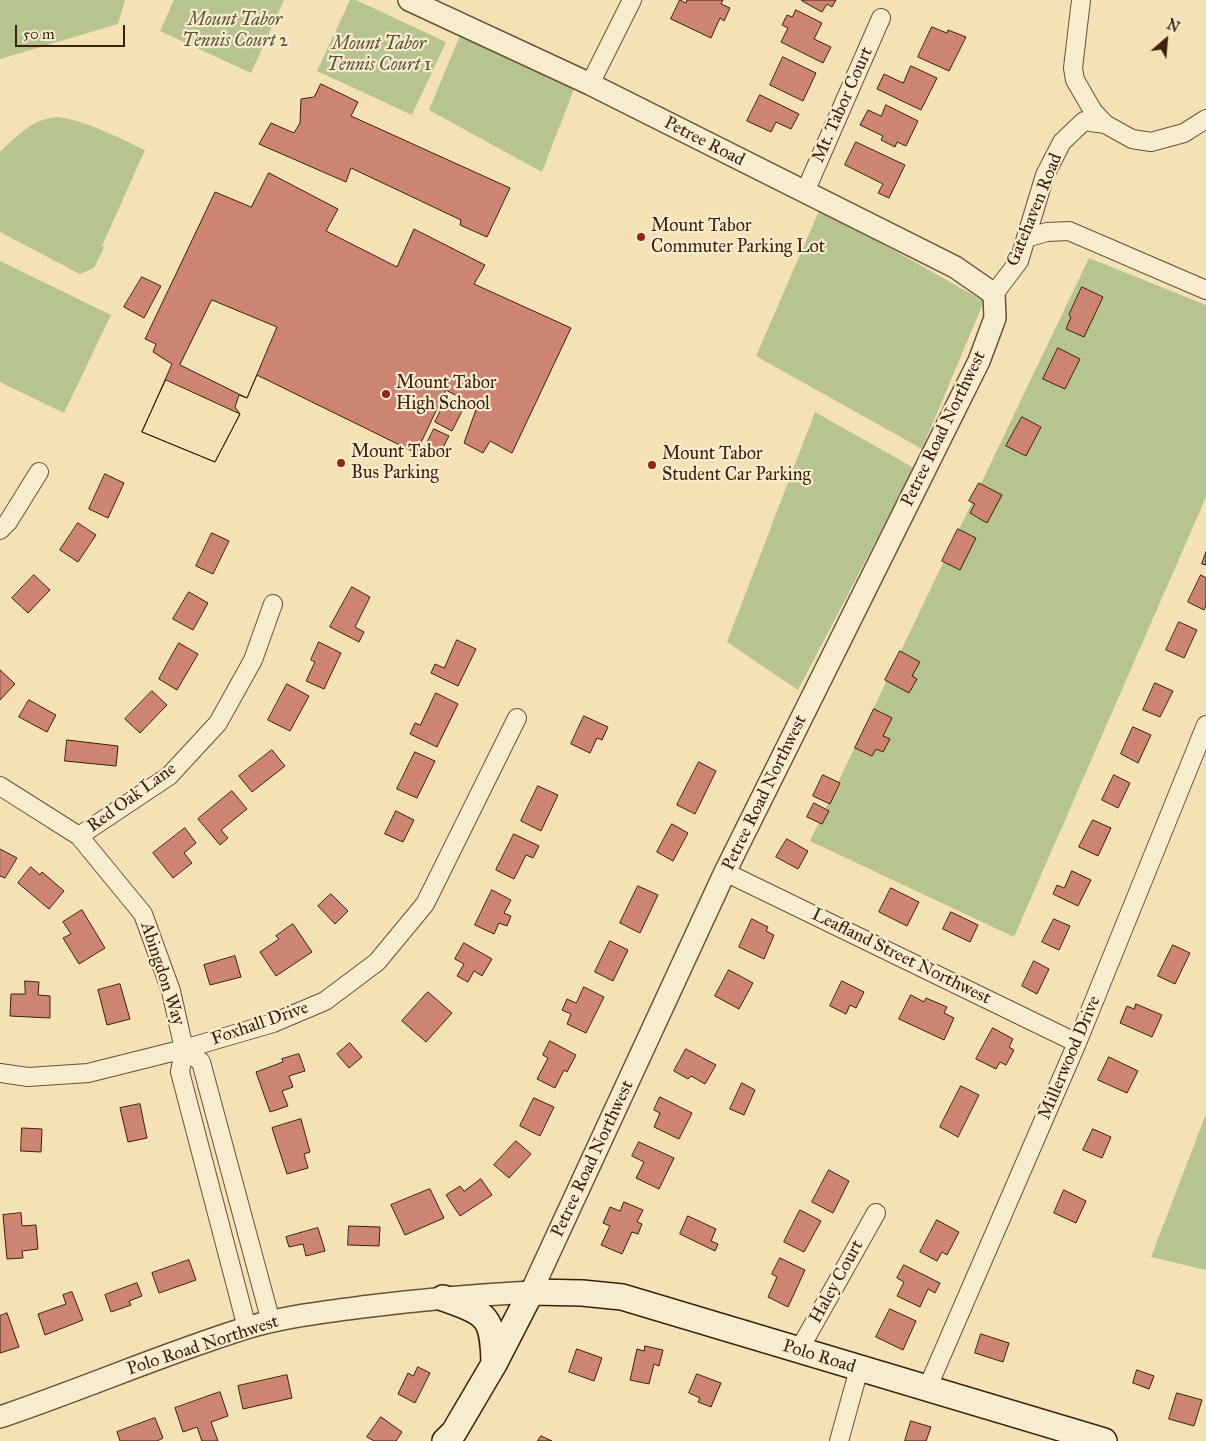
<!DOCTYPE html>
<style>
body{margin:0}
#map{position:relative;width:1206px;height:1441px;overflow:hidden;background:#f4e1b4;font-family:"IM FELL Great Primer",serif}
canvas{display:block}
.north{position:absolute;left:1141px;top:15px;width:50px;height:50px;-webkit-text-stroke:4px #f8ecce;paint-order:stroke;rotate:27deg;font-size:14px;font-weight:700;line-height:20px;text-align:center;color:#3b2012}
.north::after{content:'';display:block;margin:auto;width:18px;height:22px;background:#3b2012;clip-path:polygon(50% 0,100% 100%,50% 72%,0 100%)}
.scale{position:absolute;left:15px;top:25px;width:110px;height:22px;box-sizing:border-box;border:2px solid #3b2012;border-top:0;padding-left:6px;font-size:15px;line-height:18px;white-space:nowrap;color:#3b2012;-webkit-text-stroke:4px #f8ecce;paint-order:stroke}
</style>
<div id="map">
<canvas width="1206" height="1441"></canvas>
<div class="north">N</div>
<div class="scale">50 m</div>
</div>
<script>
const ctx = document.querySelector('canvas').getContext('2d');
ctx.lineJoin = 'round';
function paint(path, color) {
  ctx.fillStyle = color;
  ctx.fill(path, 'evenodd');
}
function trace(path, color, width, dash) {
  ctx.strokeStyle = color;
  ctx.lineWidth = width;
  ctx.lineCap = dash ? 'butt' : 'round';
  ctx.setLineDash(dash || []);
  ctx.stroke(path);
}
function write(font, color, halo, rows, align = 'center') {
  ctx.font = font + ' "IM FELL Great Primer",serif';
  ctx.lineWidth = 4.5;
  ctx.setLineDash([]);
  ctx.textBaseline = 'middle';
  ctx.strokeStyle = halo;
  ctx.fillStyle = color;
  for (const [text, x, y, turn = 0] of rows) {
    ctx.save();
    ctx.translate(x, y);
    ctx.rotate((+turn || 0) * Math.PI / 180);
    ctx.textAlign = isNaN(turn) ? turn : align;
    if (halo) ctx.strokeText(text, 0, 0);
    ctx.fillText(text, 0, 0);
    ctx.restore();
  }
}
const green = new Path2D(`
 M0,0H125L118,24L0,59Z
 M174,0H284L251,73L160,31Z
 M350,0H356L446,42L412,115L317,71Z
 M461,33L574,89L542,172L429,110Z
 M58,117C88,121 118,138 145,150L102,246L104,247L94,268L80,274L0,232V152C17,136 33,118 58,117Z
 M820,209L984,301L922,449L756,356Z
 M1089,258L1206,305V497L1014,937L810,841Z
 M0,261L111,315L64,413L0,382Z
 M815,412L914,468L798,690L727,642Z
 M1206,1114V1270L1151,1257Z`);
const building = new Path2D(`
 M680,0L686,3L687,0H723L721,4L730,8L724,21L720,18L711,38L671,19Z
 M802,0H836L832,7L827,4L822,12L802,1Z
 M796,10L822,23L814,39L831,47L823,63L781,42L788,28L782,25L787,15L792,17Z
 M932,27L947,33L948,30L966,37L949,71L918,57Z
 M783,57L816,73L803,101L770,85Z
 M911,66L937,78L921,110L877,89L884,74L903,83Z
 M321,84L358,102L351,116L510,188L487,237L460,225L461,220L351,168L346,182L259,144L271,123L294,133L300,123L301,99L314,97Z
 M760,95L799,114L791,129L776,122L771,132L747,121Z
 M886,105L918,121L906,146L897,142L895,147L881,140L883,136L860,125L868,110L881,116Z
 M856,142L905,165L889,198L878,193L883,184L845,165Z
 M269,173L338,209L326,231L397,267L414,229L485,265L474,284L571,328L512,453L490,441L483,453L464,443L477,407L446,390L416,453L257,375L247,398L239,395L235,407L240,414L215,462L142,432L172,364L153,352L156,344L145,339L215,192L251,207Z
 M142,277L161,286L144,318L124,307Z
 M1082,287L1103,297L1084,337L1066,329L1071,317L1069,315Z
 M212,300L277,327L247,398L180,365Z
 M1058,348L1080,359L1065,389L1043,379Z
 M166,380L240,414L215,462L142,432Z
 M447,398L464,407L452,431L435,422Z
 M1022,417L1041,427L1026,456L1006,446Z
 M434,429L449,436L438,457L424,449Z
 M105,474L124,483L108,518L89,509Z
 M979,483L1002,495L987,523L970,513L975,504L969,501Z
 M78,523L96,535L78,562L60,550Z
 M958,529L976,538L960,570L942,561Z
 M212,533L229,541L213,574L196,566Z
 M1206,552V565L1202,564Z
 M34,575L50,590L28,613L12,598Z
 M1201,575L1206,578V606L1204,610L1188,602Z
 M352,587L370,597L355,627L364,632L359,642L330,627Z
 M189,592L208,603L193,630L173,619Z
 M1179,622L1197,630L1184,658L1166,650Z
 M457,640L476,649L458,686L431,673L435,664L444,668Z
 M319,642L341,653L324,689L306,681L315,662L311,660Z
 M179,643L198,654L177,690L159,679Z
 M900,651L920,662L912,676L917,679L909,693L885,680Z
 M0,670L15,684L0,700Z
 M1155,683L1173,691L1160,717L1143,710Z
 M287,684L309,696L290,731L268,720Z
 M152,691L167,705L140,733L125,719Z
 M436,693L458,704L437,747L410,734L415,723L420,725Z
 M29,700L56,715L47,732L19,717Z
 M874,709L892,718L883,736L890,739L883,752L876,749L872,756L855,748Z
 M584,716L608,727L602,740L597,738L590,753L571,744Z
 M1133,727L1151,735L1138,763L1121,754Z
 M67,740L118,746L116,766L65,761Z
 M272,750L285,766L252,792L239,776Z
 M415,752L435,761L417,798L397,789Z
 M699,762L716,771L695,814L677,805Z
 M823,775L840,783L830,804L813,796Z
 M1114,775L1130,783L1118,808L1102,800Z
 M538,786L558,795L541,831L521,821Z
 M232,791L247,809L221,830L228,838L220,845L198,819Z
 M814,803L829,811L822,824L807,817Z
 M396,811L414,820L403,842L385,834Z
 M1093,820L1111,828L1098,856L1079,847Z
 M672,824L688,833L673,861L657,852Z
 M185,828L196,843L184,853L192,863L173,878L153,853Z
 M514,834L539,846L533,858L526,855L514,879L496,870Z
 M787,839L808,851L798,869L776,857Z
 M0,849L17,858L5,878L0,876Z
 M31,867L40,875L42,872L64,891L49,909L18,883Z
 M1072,871L1091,880L1078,906L1053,894L1057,885L1064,888Z
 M638,886L658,895L640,933L620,923Z
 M891,888L919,902L907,926L879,912Z
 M492,890L511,900L504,913L511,916L507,926L499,923L494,934L475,925Z
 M331,894L348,911L335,924L318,906Z
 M82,910L105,948L79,964L63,938L71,934L63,922Z
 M951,912L978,925L970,942L943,929Z
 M752,919L768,927L766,931L774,935L764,959L739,947Z
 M1054,919L1070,926L1059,950L1042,942Z
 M293,924L312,952L276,976L260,952L279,939L276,936Z
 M610,941L628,950L613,981L595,972Z
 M464,943L492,959L482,976L474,971L468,982L457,976L464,964L455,959Z
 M1173,945L1190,953L1175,984L1158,976Z
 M235,956L241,977L210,985L204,965Z
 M1034,961L1049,969L1037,994L1022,986Z
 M729,970L753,983L739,1009L715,996Z
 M25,981L39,982L38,995L50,996V1018L10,1016L11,994H25Z
 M842,981L864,992L856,1008L850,1005L846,1014L830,1006Z
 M120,984L130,1019L107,1025L98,990Z
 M584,987L604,997L586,1033L567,1024L571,1014L562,1010L567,999L576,1003Z
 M428,992L452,1013L426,1042L402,1021Z
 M911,995L924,1002L926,998L947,1007L944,1013L954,1018L944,1040L899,1019Z
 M1136,1004L1162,1015L1152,1037L1120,1023L1127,1006L1134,1009Z
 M993,1028L1013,1039L1009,1047L1014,1050L1006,1065L1000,1062L996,1069L976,1059Z
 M550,1041L576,1055L567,1072L564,1070L555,1088L537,1079L548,1058L543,1055Z
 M350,1043L362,1057L349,1068L337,1054Z
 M686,1049L716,1065L705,1084L691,1076L688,1079L674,1071Z
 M299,1054L305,1071L289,1076L293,1087L282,1091L288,1106L270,1112L256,1072L283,1062L282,1059Z
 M1109,1057L1138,1071L1127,1093L1098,1080Z
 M742,1083L755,1090L744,1115L730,1109Z
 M961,1086L979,1095L958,1137L940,1127Z
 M660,1097L692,1113L679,1139L654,1127L660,1113L654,1110Z
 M534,1098L554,1107L540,1136L520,1126Z
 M140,1104L147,1138L128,1142L120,1108Z
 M301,1119L310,1152L304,1154L308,1168L287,1174L272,1128Z
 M22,1128L42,1129L41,1152L21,1151Z
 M1093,1129L1111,1137L1102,1158L1083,1150Z
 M516,1141L531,1154L509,1178L494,1165Z
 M639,1142L674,1158L659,1189L636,1178L644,1162L632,1156Z
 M829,1170L849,1181L833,1213L812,1202Z
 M481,1179L492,1195L460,1216L446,1195L460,1186L464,1191Z
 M430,1189L444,1218L405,1235L391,1205Z
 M1064,1190L1086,1201L1076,1223L1054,1213Z
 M624,1202L643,1210L637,1222L642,1224L638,1234L632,1232L622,1254L601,1245L610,1226L603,1223L610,1207L620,1211Z
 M800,1210L821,1221L804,1252L784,1242Z
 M21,1213L22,1226L36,1225L38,1249L22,1251L23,1258L7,1259L3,1215Z
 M688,1216L716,1229L711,1241L718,1244L715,1251L680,1234Z
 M937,1220L959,1232L947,1255L942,1252L937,1261L920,1252Z
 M349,1226L380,1227L379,1246L348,1245Z
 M318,1228L325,1251L306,1256L303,1244L289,1247L286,1237Z
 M780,1258L805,1270L788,1307L768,1297L777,1277L772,1274Z
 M189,1260L196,1280L159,1293L152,1273Z
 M904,1265L940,1283L935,1293L928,1289L920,1307L897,1296L904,1282L897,1278Z
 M137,1283L142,1296L129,1301L131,1305L111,1312L105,1295Z
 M72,1292L83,1320L45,1335L38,1314L66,1304L63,1295Z
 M890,1309L916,1321L903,1350L876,1337Z
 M7,1313L19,1347L0,1353V1316Z
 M981,1334L1009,1343L1003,1362L975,1353Z
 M645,1346L663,1350L659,1366L654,1364L649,1384L630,1380L637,1349L644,1351Z
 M577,1349L602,1358L594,1381L569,1372Z
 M418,1367L430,1373L415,1403L398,1394L408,1373L413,1376Z
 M1137,1370L1154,1376L1149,1389L1133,1383Z
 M697,1374L721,1383L711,1407L698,1402L700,1398L689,1393Z
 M287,1375L292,1398L243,1409L238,1386Z
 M220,1392L228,1416L211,1422L218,1441H202L197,1427L183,1432L175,1408Z
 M1177,1393L1202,1400L1194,1426L1169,1419Z
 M381,1417L402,1432L396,1441H374L367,1437Z
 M155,1418L163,1438L157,1441H120L117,1432Z
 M911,1421L931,1427L926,1441H905Z
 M541,1436L552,1441H538Z`);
const minor = new Path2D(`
 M1081,0L1073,68L1075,80L1093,111L1105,124L1132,139L1151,142L1184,133L1206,119
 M590,84L632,0
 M805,192L881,18
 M1026,238L1047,232L1069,231L1206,290
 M994,294L1019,261L1045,175L1062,142L1084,121L1105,124
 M0,530L8,522L39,472
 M0,786L79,836L143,914L171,991L184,1049L180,1072L247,1328
 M79,836L169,776L218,723L253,660L273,604
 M725,872L1077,1043
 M184,1049L201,1062L271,1322
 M0,1073L28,1077L88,1073L184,1049L273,1023L325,1001L377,962L425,904L517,718
 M799,1350L876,1213
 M927,1389L1077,1043L1206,725
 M839,1441L859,1369`);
const tertiary = new Path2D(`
 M0,1417C83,1389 163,1354 246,1328C283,1317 323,1312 362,1307C418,1300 475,1295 531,1292L725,872L979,361L995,318L994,294L955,267L590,84L409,0`);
const secondary = new Path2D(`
 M443,1298C487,1314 493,1315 494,1364
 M445,1441L454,1432L494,1364L531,1292L582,1293L622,1297L1104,1441`);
const markers = [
 [641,237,5,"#8f2418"],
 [386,394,5,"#8f2418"],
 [341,463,5,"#8f2418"],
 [652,465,5,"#8f2418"]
];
const parkNames = [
 ["Mount Tabor",235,21],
 ["Tennis Court 2",235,42],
 ["Mount Tabor",379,45],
 ["Tennis Court 1",379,66]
];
const streetNames = [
 ["Mt. Tabor Court",843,105,-66],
 ["Petree Road",704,142,27],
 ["Gatehaven Road",1035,210,-68],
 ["Petree Road Northwest",944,429,-64],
 ["Petree Road Northwest",765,793,-64],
 ["Red Oak Lane",132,798,-36],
 ["Leafland Street Northwest",901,957,26],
 ["Abingdon Way",162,974,72],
 ["Foxhall Drive",260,1024,-19],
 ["Millerwood Drive",1070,1058,-67],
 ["Petree Road Northwest",593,1159,-65],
 ["Haley Court",837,1282,-61],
 ["Polo Road Northwest",203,1346,-18],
 ["Polo Road",819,1357,17]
];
const poiNames = [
 ["Mount Tabor",651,227],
 ["Commuter Parking Lot",651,248],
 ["Mount Tabor",396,384],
 ["High School",396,405],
 ["Mount Tabor",351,453],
 ["Bus Parking",351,474],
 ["Mount Tabor",662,455],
 ["Student Car Parking",662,476]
];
paint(green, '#b7c490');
paint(building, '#cd8473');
trace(building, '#3b2012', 1);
trace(minor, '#69503a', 20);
trace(tertiary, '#69503a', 24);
trace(secondary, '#3b2012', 28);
trace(minor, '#f8ecce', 18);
trace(tertiary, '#f8ecce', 21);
trace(secondary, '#f8ecce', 25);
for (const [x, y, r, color] of markers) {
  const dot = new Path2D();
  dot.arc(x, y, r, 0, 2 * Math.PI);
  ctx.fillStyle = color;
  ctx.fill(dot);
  trace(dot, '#f8ecce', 2);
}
write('italic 18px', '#605138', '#f8ecce', parkNames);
write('18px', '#3b2012', '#f8ecce', streetNames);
write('18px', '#3b2012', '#f8ecce', poiNames, 'left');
</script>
